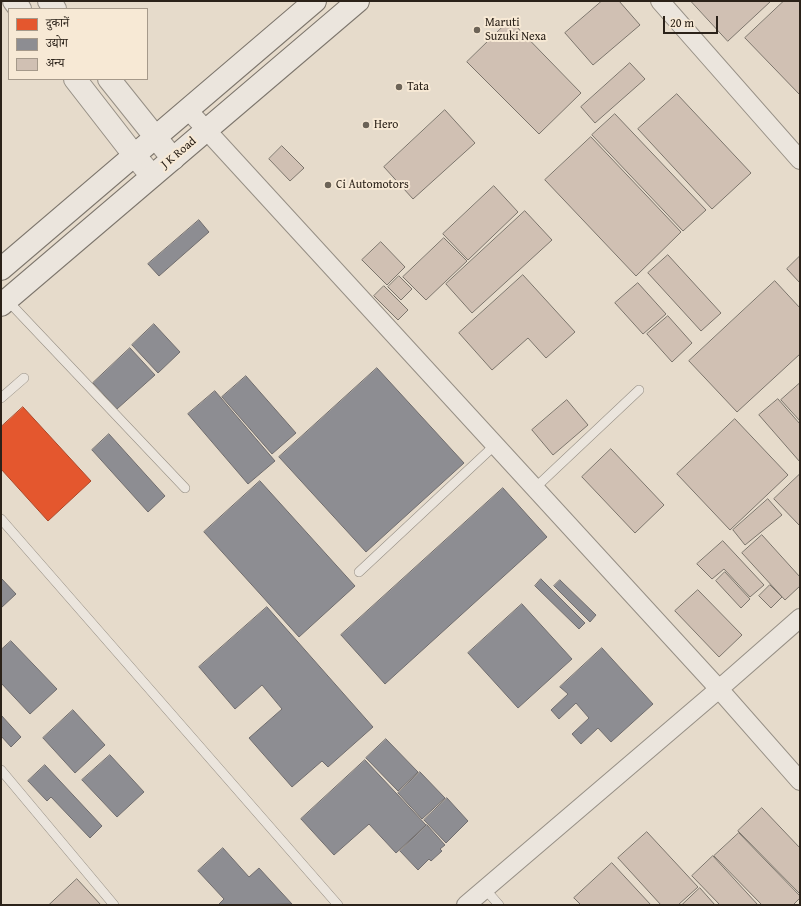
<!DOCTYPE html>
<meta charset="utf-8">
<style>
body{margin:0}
#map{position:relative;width:801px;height:906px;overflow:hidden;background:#e6dbcb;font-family:"Gentium Book Plus","Noto Serif Devanagari",serif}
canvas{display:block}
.frame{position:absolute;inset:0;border:2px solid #2b2219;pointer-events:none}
.legend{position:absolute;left:8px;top:8px;width:140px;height:72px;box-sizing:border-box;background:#f7e9d5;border:1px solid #a5998a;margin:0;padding:5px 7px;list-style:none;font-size:12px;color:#2b2219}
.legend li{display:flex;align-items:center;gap:8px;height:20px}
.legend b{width:20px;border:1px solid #a5998a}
.scale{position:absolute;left:663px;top:16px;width:55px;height:18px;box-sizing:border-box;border:2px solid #2b2219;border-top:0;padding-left:5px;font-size:12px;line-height:14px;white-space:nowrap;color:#2b2219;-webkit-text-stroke:3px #f7e9d5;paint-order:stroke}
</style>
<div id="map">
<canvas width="801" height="906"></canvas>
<div class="frame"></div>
<ul class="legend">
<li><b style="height:11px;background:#e4572e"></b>दुकानें</li>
<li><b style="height:11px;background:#8d8d92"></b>उद्योग</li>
<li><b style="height:11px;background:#d0c0b3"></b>अन्य</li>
</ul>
<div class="scale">20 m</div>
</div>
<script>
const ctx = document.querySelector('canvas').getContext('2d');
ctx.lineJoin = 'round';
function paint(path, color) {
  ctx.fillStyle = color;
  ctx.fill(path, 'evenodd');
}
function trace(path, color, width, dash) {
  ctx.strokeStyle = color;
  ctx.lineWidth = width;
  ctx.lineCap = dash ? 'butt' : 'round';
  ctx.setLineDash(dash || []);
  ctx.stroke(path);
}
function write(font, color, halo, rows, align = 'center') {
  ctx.font = font + ' "Gentium Book Plus",serif';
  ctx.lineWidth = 4;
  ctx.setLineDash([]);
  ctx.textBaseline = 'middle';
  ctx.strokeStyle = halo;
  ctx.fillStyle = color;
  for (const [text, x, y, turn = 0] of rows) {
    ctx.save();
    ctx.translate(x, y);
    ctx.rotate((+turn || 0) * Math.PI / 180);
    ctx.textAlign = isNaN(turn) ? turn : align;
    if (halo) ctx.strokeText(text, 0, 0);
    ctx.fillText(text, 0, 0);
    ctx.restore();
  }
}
const shops = new Path2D(`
 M23,407L91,481L48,521L1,469V427Z`);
const industry = new Path2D(`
 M199,220L209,232L159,276L148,264Z
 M154,324L180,352L158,373L132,345Z
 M130,348L155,375L117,409L93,383Z
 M377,368L464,463L366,552L279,457Z
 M246,376L296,433L272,454L222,397Z
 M215,391L275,461L248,484L188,414Z
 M109,434L165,496L148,512L92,450Z
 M260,481L355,586L299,637L204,532Z
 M503,488L547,537L385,684L341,635Z
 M1,578L16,594L1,608Z
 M541,579L585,623L579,629L535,586Z
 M560,580L596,615L590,622L554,586Z
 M522,604L572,659L518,708L468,653Z
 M267,607L373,727L328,767L322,761L292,787L249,738L282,709L262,685L235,709L199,667Z
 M11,641L57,689L30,714L1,683V650Z
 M602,648L653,704L611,742L598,728L581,744L572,734L589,718L576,703L559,719L551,710L568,694L560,687Z
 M73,710L105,745L75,773L43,738Z
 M1,715L21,737L11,747L1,736Z
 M386,739L418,772L398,791L366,758Z
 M110,755L144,792L117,817L82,780Z
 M365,760L426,825L396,853L369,824L334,855L301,819Z
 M45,765L102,826L90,838L51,797L47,801L28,781Z
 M420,772L445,798L422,819L398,793Z
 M447,798L468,821L446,843L424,820Z
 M427,825L445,845L440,849L442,851L431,861L429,859L418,870L400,851Z
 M223,848L249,877L259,868L292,904L218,905L224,899L198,871Z`);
const building = new Path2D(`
 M602,1H619L640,25L593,65L565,33Z
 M691,1H771L728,41Z
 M784,1H800V95L745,38Z
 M510,20L581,93L539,134L467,62Z
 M630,63L645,79L595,123L581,107Z
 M677,94L751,173L712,209L638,129Z
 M445,110L475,143L413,199L384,167Z
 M615,114L706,210L683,231L592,135Z
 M591,137L681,232L636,276L545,180Z
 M282,146L304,168L290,181L269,159Z
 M494,186L518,212L468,260L443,234Z
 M525,211L552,240L472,313L446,284Z
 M444,238L467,261L426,300L403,277Z
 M381,242L405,267L387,285L362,260Z
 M668,255L721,313L701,331L648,273Z
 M800,256V283L787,269Z
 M523,275L575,332L546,358L528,338L492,370L459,333Z
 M399,276L412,289L401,300L388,287Z
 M775,281L800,308V354L737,412L689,361Z
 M638,283L666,314L643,334L615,303Z
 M384,286L408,310L398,320L374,296Z
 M668,316L692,343L672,362L647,334Z
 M800,383V421L781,400Z
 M778,399L800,424V462L759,415Z
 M567,400L588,425L553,455L532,430Z
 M735,419L788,475L730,530L677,474Z
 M611,449L664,505L635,533L582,477Z
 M800,474V526L774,499Z
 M768,499L782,515L745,545L733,530Z
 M762,535L800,577V586L785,600L742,553Z
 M723,541L764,585L750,597L724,569L712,579L697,564Z
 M725,572L750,599L741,608L716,581Z
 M770,585L782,597L771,608L759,596Z
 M698,590L742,635L719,657L675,611Z
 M762,808L800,848V894L738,831Z
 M647,832L698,887L678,905H661L618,858Z
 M739,833L800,896V898L793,905H762L714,856Z
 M713,856L758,905H720L692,876Z
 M612,863L651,905H581L574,898Z
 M77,879L101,905H49Z
 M700,888L715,905H682Z`);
const service = new Path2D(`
 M7,300L185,488
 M1,398L24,378
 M535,488L639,390
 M1,519L338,905
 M359,572L495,445
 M1,770L114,905
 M485,889L499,905`);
const minor = new Path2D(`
 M660,1L800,160
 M188,110L719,689L800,781
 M466,905L719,689L800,618`);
const tertiary = new Path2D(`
 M14,1L20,9
 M49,1L55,9
 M75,79L134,155L152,176
 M109,79L173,159`);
const secondary = new Path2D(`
 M1,269L315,1
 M1,305L358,1`);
const markers = [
 [477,30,4,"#6c6357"],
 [399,87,4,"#6c6357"],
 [366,125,4,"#6c6357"],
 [328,185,4,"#6c6357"]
];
const poiNames = [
 ["Maruti",485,23],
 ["Suzuki Nexa",485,37],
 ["Tata",407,87],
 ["Hero",374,125],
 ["Ci Automotors",336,185]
];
const streetNames = [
 ["J K Road",179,153,-40]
];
paint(shops, '#e4572e');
trace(shops, '#ac4728', 1);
paint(industry, '#8d8d92');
trace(industry, '#706d6e', 1);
paint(building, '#d0c0b3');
trace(building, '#7c756c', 1);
trace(service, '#968f85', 10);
trace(minor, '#968f85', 20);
trace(tertiary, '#968f85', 24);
trace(secondary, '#7c756c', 24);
trace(service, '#ebe5dd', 9);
trace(minor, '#ebe5dd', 18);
trace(tertiary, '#ebe5dd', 22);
trace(secondary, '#ebe5dd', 22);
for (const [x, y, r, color] of markers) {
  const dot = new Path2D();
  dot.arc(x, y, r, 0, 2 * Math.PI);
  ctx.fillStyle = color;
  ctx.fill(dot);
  trace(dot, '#f7e9d5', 1.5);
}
write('12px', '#2b2219', '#f7e9d5', poiNames, 'left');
write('12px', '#2b2219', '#f7e9d5', streetNames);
</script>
